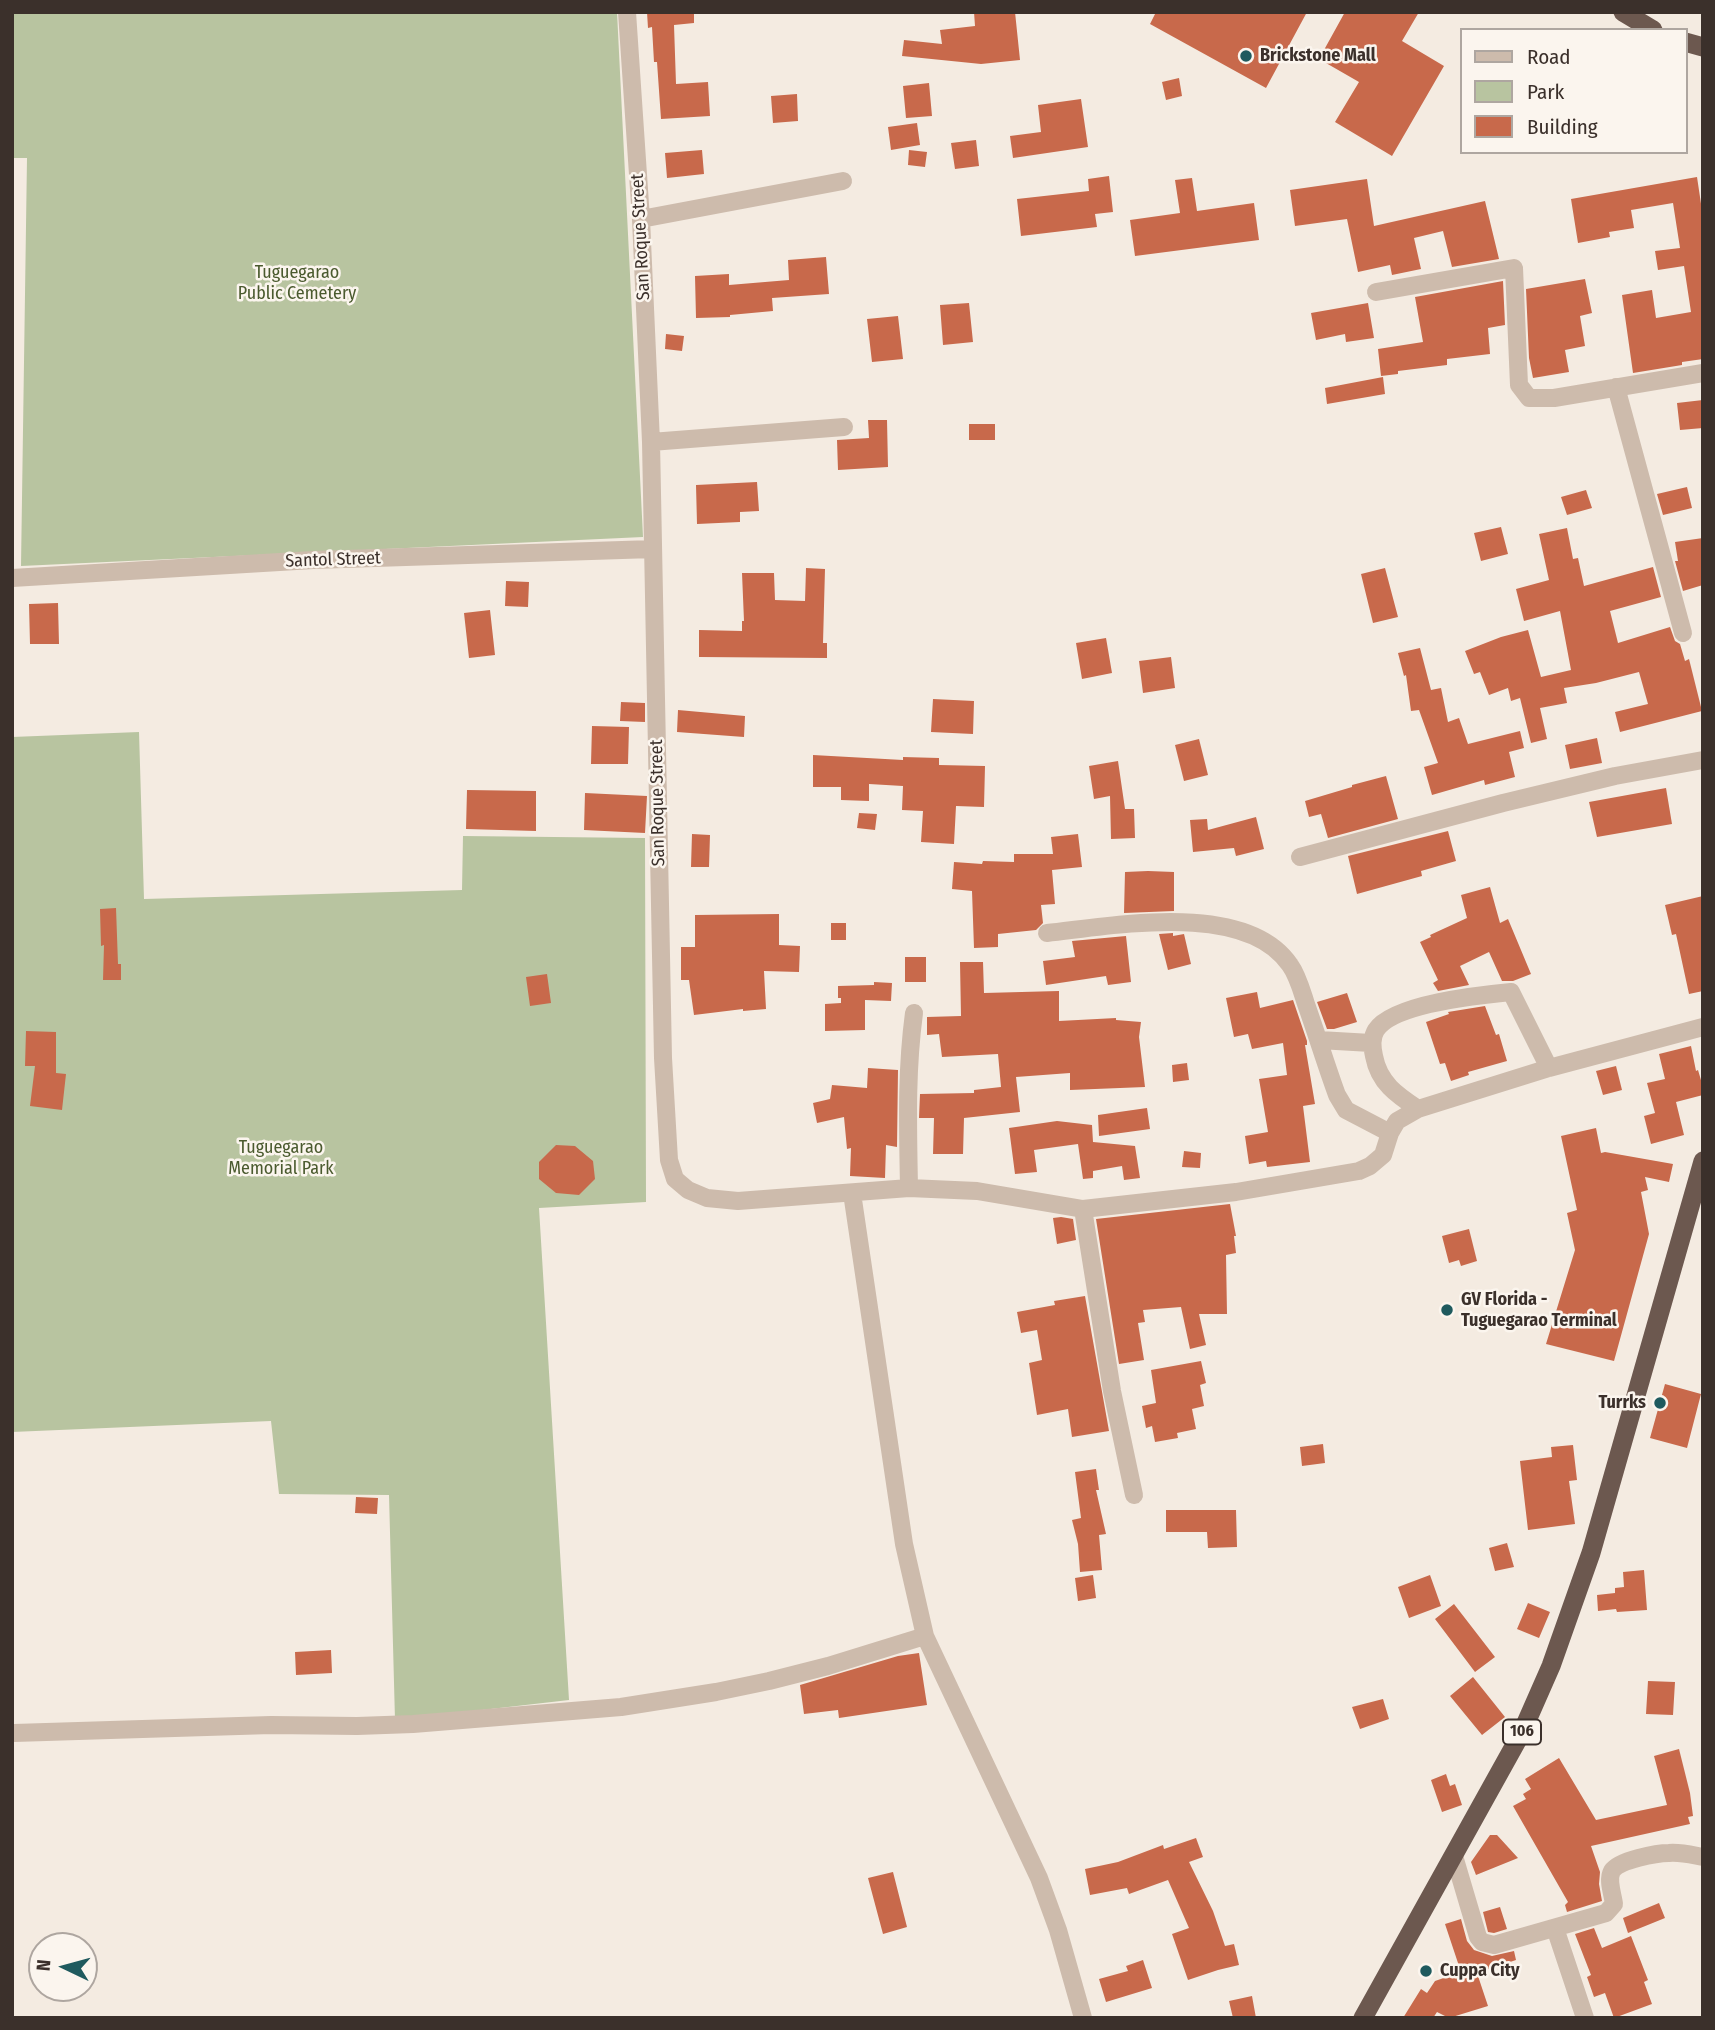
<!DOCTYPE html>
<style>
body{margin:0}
#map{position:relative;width:1715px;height:2030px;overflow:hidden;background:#f4ebe1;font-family:"Fira Sans Condensed",sans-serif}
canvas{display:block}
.frame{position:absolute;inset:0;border:14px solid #3b302b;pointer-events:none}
.legend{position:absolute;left:1460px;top:28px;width:228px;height:126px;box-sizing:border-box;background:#fbf5ee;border:2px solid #aea6a0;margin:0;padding:9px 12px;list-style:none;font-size:21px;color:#3b302b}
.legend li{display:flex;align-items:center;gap:14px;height:35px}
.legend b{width:35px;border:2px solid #aea6a0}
.north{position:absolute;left:28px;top:1932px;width:70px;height:70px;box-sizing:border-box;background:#fbf5ee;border:2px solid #aea6a0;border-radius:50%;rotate:275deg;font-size:19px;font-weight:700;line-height:28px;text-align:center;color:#3b302b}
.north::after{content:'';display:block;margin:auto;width:24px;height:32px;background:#1f5a5e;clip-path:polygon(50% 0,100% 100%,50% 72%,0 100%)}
</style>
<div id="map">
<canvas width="1715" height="2030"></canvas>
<div class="frame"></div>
<ul class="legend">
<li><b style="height:9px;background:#cdbbac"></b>Road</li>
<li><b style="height:19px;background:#b8c4a0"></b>Park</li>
<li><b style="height:19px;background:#c8694b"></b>Building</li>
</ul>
<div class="north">N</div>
</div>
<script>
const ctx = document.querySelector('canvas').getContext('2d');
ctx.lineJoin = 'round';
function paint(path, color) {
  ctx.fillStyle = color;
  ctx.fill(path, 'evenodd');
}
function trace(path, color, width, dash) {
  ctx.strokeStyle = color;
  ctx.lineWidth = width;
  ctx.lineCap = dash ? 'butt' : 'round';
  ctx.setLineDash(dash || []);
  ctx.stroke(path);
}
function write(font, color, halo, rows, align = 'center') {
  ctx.font = font + ' "Fira Sans Condensed",sans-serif';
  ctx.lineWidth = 5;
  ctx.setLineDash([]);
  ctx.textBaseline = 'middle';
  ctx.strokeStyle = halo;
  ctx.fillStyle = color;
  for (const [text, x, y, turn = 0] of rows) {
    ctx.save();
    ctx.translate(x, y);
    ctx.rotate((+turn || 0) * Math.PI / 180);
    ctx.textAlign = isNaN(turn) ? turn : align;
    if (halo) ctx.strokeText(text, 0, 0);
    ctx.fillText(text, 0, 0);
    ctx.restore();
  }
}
const green = new Path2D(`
 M12,12H617L643,537L21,566L27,158H12Z
 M139,732L144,899L462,890L463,836L645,838L646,1202L539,1208L569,1700L395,1720L389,1495L279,1494L271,1421L12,1432V737Z`);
const building = new Path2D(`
 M647,12H694V23L674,25L676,84L708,82L710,116L661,119L657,62H654L652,27L648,28Z
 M974,12H1015L1020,60L981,64L902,56L904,40L942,44L940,30L975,26Z
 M1156,12H1307L1266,88L1150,24Z
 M1345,12H1419L1402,41L1444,66L1392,156L1335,122L1359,82L1319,59Z
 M1179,78L1182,96L1166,100L1162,82Z
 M929,83L932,116L906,118L903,86Z
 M797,94L798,121L773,123L771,96Z
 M1081,99L1088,147L1013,158L1010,136L1041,132L1038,105Z
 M917,123L920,145L891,150L888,127Z
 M976,140L979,166L955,169L951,143Z
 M702,150L704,174L667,178L665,153Z
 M909,150L927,152L925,167L908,165Z
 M1109,176L1113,212L1095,214L1097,227L1021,236L1017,199L1089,191L1088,179Z
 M1697,177L1703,217V359L1682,362V365L1633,373L1622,295L1652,290L1656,318L1691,312L1684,266L1658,270L1655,251L1680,248L1673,203L1631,210L1634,228L1609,232L1610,237L1578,243L1571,199Z
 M1192,178L1197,211L1254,203L1259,240L1135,256L1130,220L1180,213L1175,180Z
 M1367,179L1374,226L1485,201L1499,259L1452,267L1443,231L1414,238L1421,269L1392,275L1390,265L1358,272L1347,219L1295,226L1290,190Z
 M826,257L829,294L772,298L773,311L730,315V317L696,318L695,276L729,274V285L789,280L788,260Z
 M1585,279L1592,313L1580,316L1585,346L1565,350L1569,372L1533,378L1529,358L1526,289Z
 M1503,281L1505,325L1488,328L1490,354L1447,359V365L1398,371V374L1381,376L1378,349L1423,342L1415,297Z
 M969,303L973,342L943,345L940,305Z
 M1368,303L1374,338L1346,342L1345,334L1316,340L1311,313Z
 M898,316L903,359L872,362L867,319Z
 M666,334L684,336L682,351L665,349Z
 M1383,377L1385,394L1327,404L1325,388Z
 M1703,400V428L1680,430L1677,403Z
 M868,420H887L888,467L838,470L837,440L869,438Z
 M969,424H995V440H969Z
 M757,482L759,511L740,512V522L697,524L696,485Z
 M1687,487L1692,508L1663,515L1657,494Z
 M1586,490L1592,508L1567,515L1561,497Z
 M1501,527L1508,554L1481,561L1474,533Z
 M1567,528L1573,559L1578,558L1584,586L1653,567L1661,597L1610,611L1618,643L1670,627L1675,641L1680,644L1685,661L1689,659L1702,711L1620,732L1615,712L1648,704L1639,672L1596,683L1564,688L1567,703L1540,708L1547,739L1531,743L1520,698L1511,701L1508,688L1489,695L1480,672L1474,674L1465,651L1501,637L1528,630L1541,677L1571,670L1560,611L1524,621L1516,589L1549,580L1539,534Z
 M1703,538V585L1683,591L1675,561H1678L1675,542Z
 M806,568L825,569L823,643H827V658L699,657V630L742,631V621H744L742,573H774L775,600L805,601Z
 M1385,568L1398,617L1373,623L1361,574Z
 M506,581L529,582L528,607L505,606Z
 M58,603L59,644H30L29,604Z
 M490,610L495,655L469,658L464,613Z
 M1106,638L1112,673L1082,679L1076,643Z
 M1420,648L1431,690L1441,688L1448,722L1459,718L1468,744L1520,731L1524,748L1509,752L1515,777L1485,785L1484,780L1432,795L1424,767L1438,763L1419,710L1411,711L1406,675L1404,676L1398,653Z
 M1171,657L1175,688L1143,693L1139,661Z
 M933,699L974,701L973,734L931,732Z
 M621,702L645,703V722L620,721Z
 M678,710L745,716L744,737L677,732Z
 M592,726L629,727L628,764H591Z
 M1597,738L1602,763L1570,769L1565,745Z
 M1199,739L1208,775L1184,781L1175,745Z
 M813,755L903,760V757L939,758V765L985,766L984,807L956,806L954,844L921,842L923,811L902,810L903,786L869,784V801L841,800V787H813Z
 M1118,761L1125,809H1134L1135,838L1111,839L1110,796L1094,799L1089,766Z
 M1386,776L1398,819L1328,838L1321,814L1309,817L1305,801L1352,787V785Z
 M1666,788L1672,824L1597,837L1589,802Z
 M467,790L536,791V831L466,829Z
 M585,793L647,796L645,833L584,830Z
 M859,813L877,814L875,830L857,828Z
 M1256,817L1264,849L1236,856L1234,848L1193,852L1190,820L1207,819L1208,830Z
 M1448,831L1456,861L1421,871L1422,876L1357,894L1348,856Z
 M692,834L710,835L709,867H691Z
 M1078,834L1082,867L1052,870L1055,904L1041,905L1043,923L1036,930L998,934V947L974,948L972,891L952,889L954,862L982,864L983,861L1014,862V854H1053L1051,837Z
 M1148,871L1174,872V911L1124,913L1125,872Z
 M1490,887L1500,923L1508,919L1531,974L1513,981H1502L1489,952L1460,966L1469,985L1438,991L1433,983L1438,980L1420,942L1431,937L1430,935L1467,918L1461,895Z
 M1703,896V991L1689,994L1676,934L1672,935L1665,905Z
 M116,908L118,964H121V980H103L104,945L101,946L100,909Z
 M779,914V945L800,946L799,972L764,971L766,1009L743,1011V1009L694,1015L689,980H681V947H695V915Z
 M831,923H846V940H831Z
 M1173,933V936L1184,934L1191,964L1168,970L1159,934Z
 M1126,936L1131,982L1108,985L1106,976L1046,985L1043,961L1075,957L1072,941Z
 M905,957H926V982H905Z
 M960,962H983L984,993L1059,991V1021L1116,1018V1020L1141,1022L1139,1037L1145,1087L1070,1090V1073L1016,1077L1020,1112L964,1118L963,1154H933L934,1118H919L920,1094L974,1093V1090L1001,1087L998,1054L942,1057L939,1034L927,1035V1017L961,1016Z
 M547,974L551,1003L530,1006L526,977Z
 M874,982L892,983L891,1001L865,1000V1030L825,1031V1004L841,1003V998H838V986L874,985Z
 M1257,992L1260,1008L1293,1000L1307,1041V1045H1305L1315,1104L1303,1106L1310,1162L1267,1167L1266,1161L1249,1164L1245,1136L1268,1132L1259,1079L1287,1075L1283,1043L1252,1049L1248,1034L1234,1037L1226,998Z
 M1347,993L1357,1022L1334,1029H1327L1317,1002Z
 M1485,1006L1496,1035L1499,1034L1507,1061L1468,1072L1469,1075L1451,1081L1445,1063L1440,1064L1426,1022L1449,1014L1448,1012Z
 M26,1031L56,1032V1073L66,1074L62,1110L30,1106L35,1066H25Z
 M1691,1046L1696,1071L1698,1070L1703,1087V1095L1676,1102L1684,1135L1651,1144L1644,1116L1655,1113L1647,1083L1665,1079L1659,1054Z
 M1187,1063L1189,1080L1173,1082L1172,1065Z
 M1616,1066L1622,1090L1603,1095L1596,1071Z
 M868,1068L898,1070L897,1147L886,1145L885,1178L850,1176L851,1148L847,1149L844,1117L817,1123L813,1103L830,1099L832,1085L867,1088Z
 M1147,1108L1150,1129L1099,1136L1098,1115Z
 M1057,1121L1092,1125L1093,1142L1135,1146L1140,1178L1124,1180L1122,1166L1093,1171V1178L1083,1179L1078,1144L1034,1150L1037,1172L1015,1174L1009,1128Z
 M1596,1128L1601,1153L1605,1152L1673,1164L1669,1182L1645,1177L1648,1190L1641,1192L1649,1234L1614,1361L1546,1344L1575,1250L1567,1213L1577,1210L1561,1136Z
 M556,1145L575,1146L593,1161L595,1179L579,1195L556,1193L539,1179V1162Z
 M1184,1151L1201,1153L1200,1168L1182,1167Z
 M1230,1204L1236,1236H1234L1236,1253L1226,1255L1227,1314H1199L1206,1345L1190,1349L1181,1307L1143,1310L1145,1322L1138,1323L1144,1360L1119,1364L1096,1219Z
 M1061,1217L1073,1219L1076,1240L1057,1244L1053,1218Z
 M1469,1229L1477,1261L1461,1266L1459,1260L1449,1263L1442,1236Z
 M1085,1296L1109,1431L1072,1437L1068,1409L1037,1415L1029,1363L1042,1360L1037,1330L1021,1333L1017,1312L1055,1305L1054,1301Z
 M1201,1361L1206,1383L1200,1385L1204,1406L1192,1409L1196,1429L1177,1433L1178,1438L1155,1442L1152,1426L1146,1428L1142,1406L1156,1403L1151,1370Z
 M1665,1384L1701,1394L1687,1448L1650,1438Z
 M1323,1444L1325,1463L1302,1466L1300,1447Z
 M1573,1445L1577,1480L1569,1481L1575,1524L1528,1530L1520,1461L1552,1457L1551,1447Z
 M1096,1469L1099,1490H1096L1106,1534L1099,1535L1102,1570L1080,1572L1078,1544L1072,1520L1081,1518L1075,1472Z
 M356,1497L378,1498L377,1514L355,1513Z
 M1166,1510H1236L1237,1547L1208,1548L1207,1532H1166Z
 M1507,1543L1514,1567L1495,1571L1489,1548Z
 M1644,1570L1647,1610L1617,1612L1616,1609L1598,1611L1597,1595L1615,1593V1588L1624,1587L1623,1572Z
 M1093,1575L1096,1598L1078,1601L1075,1578Z
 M1430,1575L1441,1606L1409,1618L1398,1587Z
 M1528,1603L1550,1612L1539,1638L1517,1629Z
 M1454,1604L1495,1657L1475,1672L1435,1619Z
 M331,1650L332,1673L296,1675L295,1652Z
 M919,1653L927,1705L839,1718L838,1710L804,1714L800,1685L898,1656Z
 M1473,1677L1505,1717L1482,1735L1450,1696Z
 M1648,1681L1675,1682L1673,1715L1646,1714Z
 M1383,1699L1389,1719L1360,1729L1352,1707Z
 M1679,1749L1690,1793L1693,1816L1688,1817L1690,1824L1591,1846L1600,1872L1599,1884L1602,1901L1567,1912L1565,1905L1568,1902L1513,1806L1526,1799L1523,1794L1531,1789L1525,1779L1559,1758L1596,1820L1667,1805L1654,1756Z
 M1446,1774L1450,1786L1455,1784L1462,1805L1442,1812L1431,1780Z
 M1490,1835H1497L1518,1858L1476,1875L1471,1862Z
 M1196,1838L1203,1857L1189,1862L1213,1911L1225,1946L1234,1944L1239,1965L1218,1970L1188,1980L1172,1934L1189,1928L1168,1880L1129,1894L1127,1888L1090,1895L1085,1869L1118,1862L1163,1845L1164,1849Z
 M893,1872L907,1927L883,1934L868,1878Z
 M1659,1903L1665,1918L1628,1933L1623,1918Z
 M1500,1907L1507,1929L1494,1933L1488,1932L1483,1912Z
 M1461,1919L1467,1941L1474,1950L1492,1956L1514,1951L1516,1960L1477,1973L1488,2006L1449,2018L1437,2012L1433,2018H1403L1421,1989L1427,1993L1435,1981L1461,1972L1445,1924Z
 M1594,1928L1602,1948L1631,1936L1648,1980L1644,1982L1652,2004L1614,2018L1605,1993L1594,1997L1587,1977L1591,1975L1575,1934Z
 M1143,1960L1152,1988L1106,2002L1099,1979L1128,1971L1126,1966Z
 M1252,1996L1256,2018H1233L1229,2001Z`);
const minor = new Path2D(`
 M627,12L641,219L651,442L663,1058L669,1160L675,1179L688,1190L707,1198L738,1201L909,1188L977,1191L1083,1209L1236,1192L1359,1171L1370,1166L1383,1155L1390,1133L1397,1121L1418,1109L1549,1068L1703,1027
 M641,219L843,181
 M1376,292L1514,268L1519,385L1529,398H1554L1703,373
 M1616,387L1683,633
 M651,442L844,427
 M12,578L313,560L653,549
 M1300,857L1503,803L1615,776L1703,760
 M1047,933C1113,926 1246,900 1290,965C1298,976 1302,992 1306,1004C1317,1035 1326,1065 1337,1095L1346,1110L1390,1133
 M1319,1040L1371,1043
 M1418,1109C1397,1095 1379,1083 1374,1056C1372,1047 1371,1038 1376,1030C1393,1004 1480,995 1511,992L1549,1068
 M909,1188C908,1128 906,1073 914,1013
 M852,1193L904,1544L925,1636L1039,1878L1058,1930L1083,2018
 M1083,1209L1112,1391L1134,1495
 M14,1733L271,1725L357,1726L413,1724L621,1707L716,1692L769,1681L828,1666L925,1636
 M1454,1856L1478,1937L1482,1942L1494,1945L1606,1913L1614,1904C1613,1895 1607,1880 1612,1871C1619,1860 1657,1853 1669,1853C1681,1852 1692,1855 1703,1857
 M1555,1928L1585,2018`);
const trunk = new Path2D(`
 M1623,12L1653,30
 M1685,42L1703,47
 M1363,2018L1522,1732L1551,1666L1591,1553L1703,1161`);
const markers = [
 [1246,56,7,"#1f5a5e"],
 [1447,1310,7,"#1f5a5e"],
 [1660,1403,7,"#1f5a5e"],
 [1426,1971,7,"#1f5a5e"]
];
const shields = [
 [1522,1732,38]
];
const shieldNames = [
 ["106",1522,1732]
];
const poiNames = [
 ["Brickstone Mall",1260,56],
 ["GV Florida -",1461,1300],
 ["Tuguegarao Terminal",1461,1321],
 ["Turrks",1646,1403,"right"],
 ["Cuppa City",1440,1971]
];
const streetNames = [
 ["San Roque Street",641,237,-93],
 ["Santol Street",333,560,-2],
 ["San Roque Street",658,803,-91]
];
const parkNames = [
 ["Tuguegarao",297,273],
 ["Public Cemetery",297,294],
 ["Tuguegarao",281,1148],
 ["Memorial Park",281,1169]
];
paint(green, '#b8c4a0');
paint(building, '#c8694b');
trace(minor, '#cdbbac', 18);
trace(trunk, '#6c584f', 19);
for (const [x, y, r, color] of markers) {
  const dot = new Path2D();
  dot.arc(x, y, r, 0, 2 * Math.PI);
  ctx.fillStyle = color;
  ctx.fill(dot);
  trace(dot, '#fbf5ee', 2.5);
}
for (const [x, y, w] of shields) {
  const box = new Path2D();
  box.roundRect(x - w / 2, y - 12.5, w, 25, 5);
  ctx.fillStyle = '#fbf5ee';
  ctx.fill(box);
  trace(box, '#3b302b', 2);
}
write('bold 16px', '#3b302b', null, shieldNames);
write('bold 18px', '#3b302b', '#fbf5ee', poiNames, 'left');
write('18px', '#3b302b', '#fbf5ee', streetNames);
write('18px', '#4a5a2e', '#fbf5ee', parkNames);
</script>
